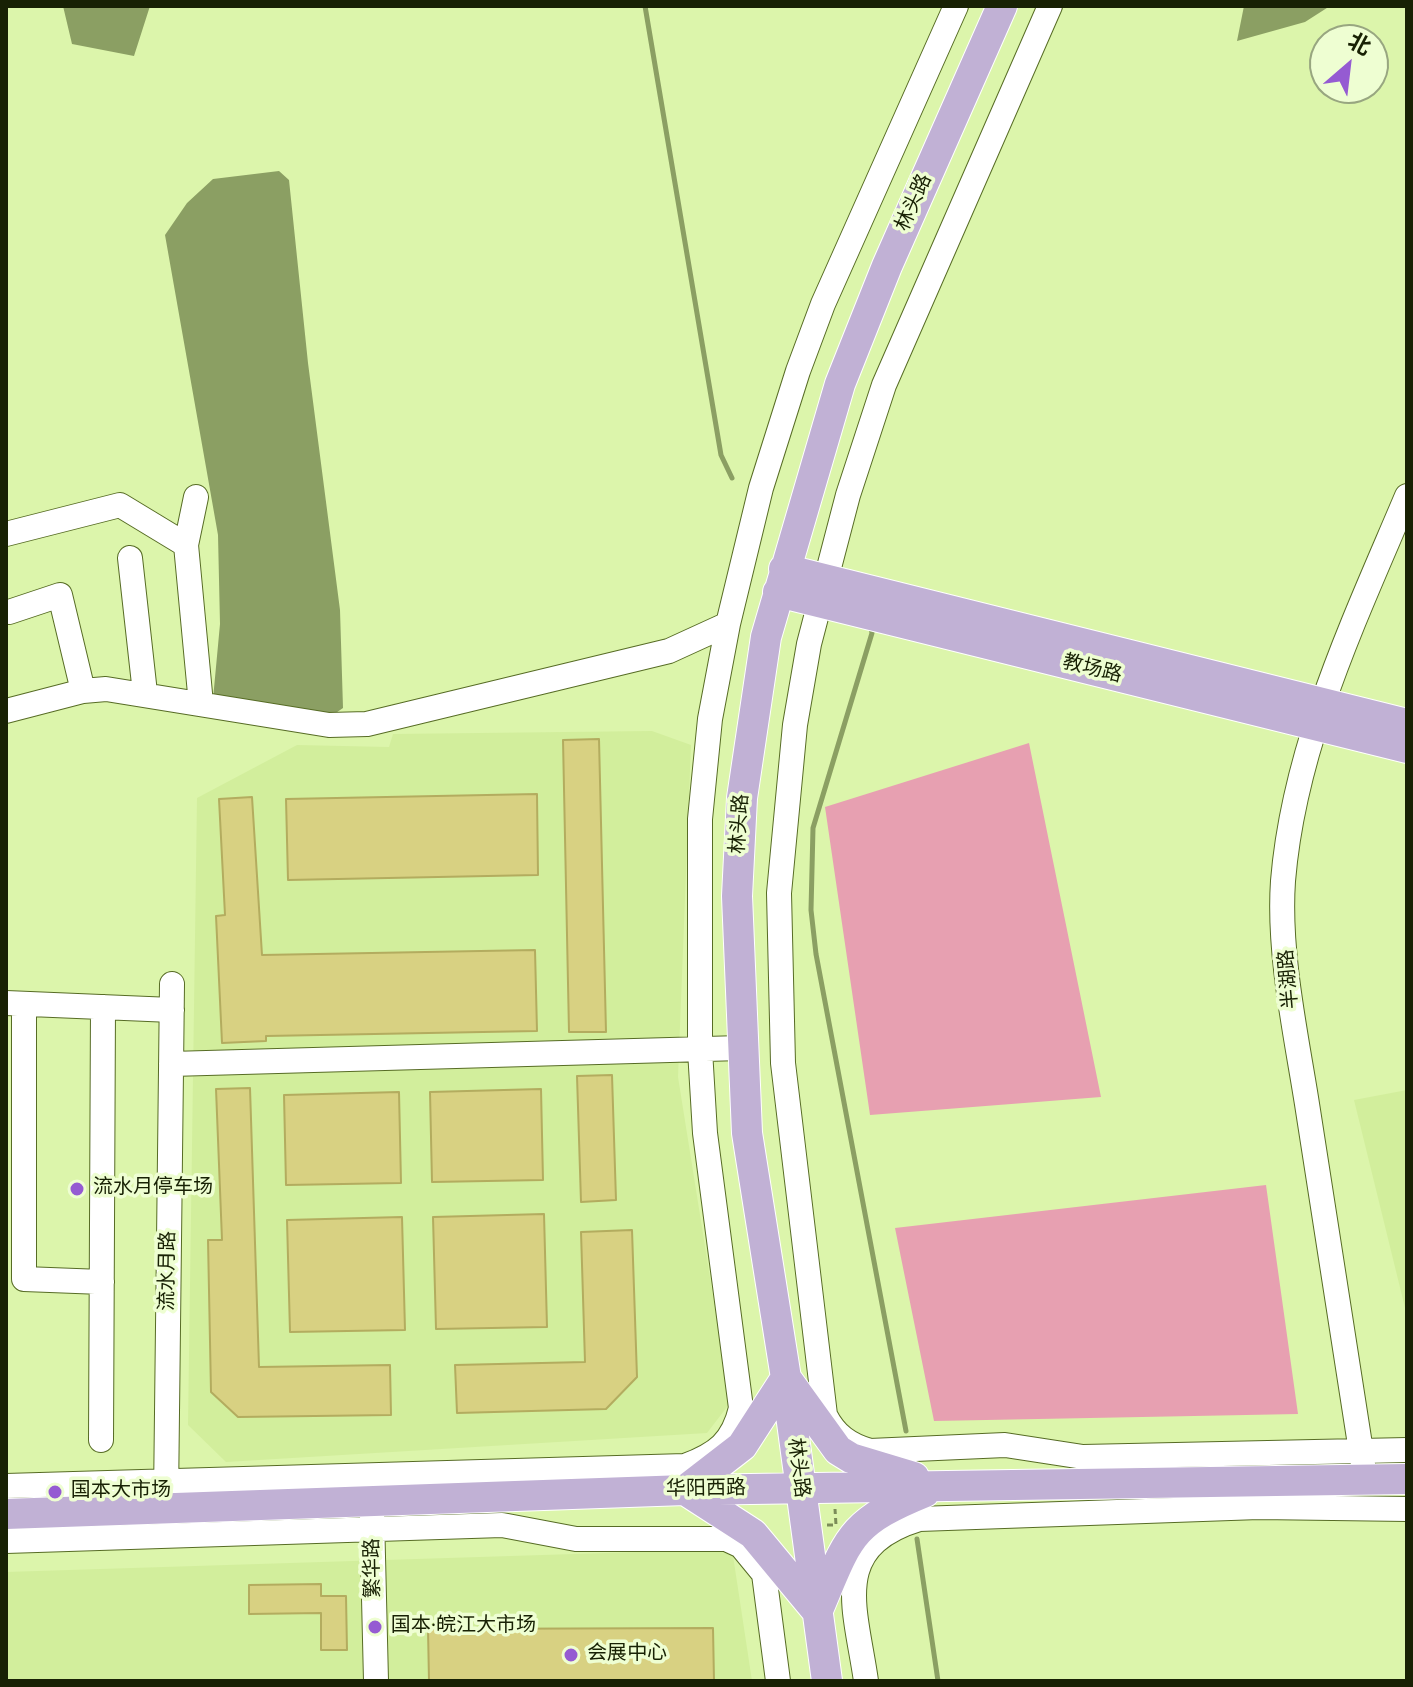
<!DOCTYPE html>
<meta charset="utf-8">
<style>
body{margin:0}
#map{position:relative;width:1413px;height:1687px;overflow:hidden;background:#dcf5ab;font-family:"Source Sans 3","Noto Sans SC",sans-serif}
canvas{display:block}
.frame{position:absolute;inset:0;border:8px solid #182104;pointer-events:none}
.north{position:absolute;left:1309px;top:24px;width:80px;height:80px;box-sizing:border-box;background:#eefed2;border:2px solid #98a680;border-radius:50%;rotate:28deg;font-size:22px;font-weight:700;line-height:32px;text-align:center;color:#182104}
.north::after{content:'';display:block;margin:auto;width:28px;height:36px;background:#955bd2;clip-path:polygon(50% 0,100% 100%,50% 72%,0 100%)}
</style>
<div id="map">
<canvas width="1413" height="1687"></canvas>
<div class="frame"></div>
<div class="north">北</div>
</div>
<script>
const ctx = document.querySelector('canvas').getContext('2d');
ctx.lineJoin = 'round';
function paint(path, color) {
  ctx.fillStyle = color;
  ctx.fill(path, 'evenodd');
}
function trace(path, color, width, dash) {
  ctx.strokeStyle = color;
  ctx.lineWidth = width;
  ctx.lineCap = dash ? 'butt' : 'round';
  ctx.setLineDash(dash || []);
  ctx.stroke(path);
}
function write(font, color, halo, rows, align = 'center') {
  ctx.font = font + ' "Source Sans 3","Noto Sans SC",sans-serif';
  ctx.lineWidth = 7;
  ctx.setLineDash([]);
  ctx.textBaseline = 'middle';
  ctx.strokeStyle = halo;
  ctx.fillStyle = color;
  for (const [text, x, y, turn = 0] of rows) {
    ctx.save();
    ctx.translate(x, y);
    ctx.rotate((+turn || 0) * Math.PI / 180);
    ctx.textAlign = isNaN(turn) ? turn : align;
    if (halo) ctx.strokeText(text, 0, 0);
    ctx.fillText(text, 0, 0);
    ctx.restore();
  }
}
const built = new Path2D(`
 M652,731L691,745L678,1077L730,1403L707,1433L226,1462L188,1425L197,798L297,745L389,747L393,734Z
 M1407,1090V1316L1354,1100Z
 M732,1549L752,1681H6V1572Z`);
const forest = new Path2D(`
 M1029,743L1101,1097L870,1115L825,807Z
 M1266,1185L1298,1414L934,1421L895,1228Z`);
const water = new Path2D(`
 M63,6H150L134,56L72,44Z
 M1244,6H1330L1305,22L1237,41Z
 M279,171L289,180L308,363L340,610L343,708L324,721L213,699L220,624L218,535L165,235L187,203L213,179Z`);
const stream = new Path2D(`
 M645,6L721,455L732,478
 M870,625L872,633L813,828L811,910L816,954L906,1431
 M917,1539L938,1681`);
const building = new Path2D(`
 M599,739L606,1032H569L563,740Z
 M537,794L538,875L288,880L286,799Z
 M252,797L262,955L535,950L537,1031L266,1036V1041L222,1043L216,916L225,915L219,799Z
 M612,1075L616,1200L581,1202L577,1076Z
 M250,1088L259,1367L390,1365L391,1415L238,1417L211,1392L208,1240H222L216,1089Z
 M541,1089L543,1180L432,1182L430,1092Z
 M399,1092L401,1183L286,1185L284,1095Z
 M544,1214L547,1327L436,1329L433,1217Z
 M402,1217L405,1330L290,1332L287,1220Z
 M632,1230L637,1377L606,1409L457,1413L455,1365L585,1362L581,1232Z
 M321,1584V1596H346L347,1650H321V1613L249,1614V1585Z
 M713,1628L714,1681H429L428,1629Z`);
const path = new Path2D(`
 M827,1525H836L835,1509`);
const minor = new Path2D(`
 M1050,6L884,385L848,495L809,644L795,725L779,893L783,1063L825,1415C835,1435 849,1445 870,1451L1005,1445L1083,1457L1407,1450
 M6,534L120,505L186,545L201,704
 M186,545L196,497
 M130,558L145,693
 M9,612L60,595L83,691
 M6,711L83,691L106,689L329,725L367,724L669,651L728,624
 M6,1003L172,1010
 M24,1004V1279L102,1282
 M171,1064L741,1048
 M101,1440L103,1007
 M1363,1464C1345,1344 1326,1224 1307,1104C1296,1034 1278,953 1283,881C1294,746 1355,619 1407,496
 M6,1486L685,1466C717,1454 733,1442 741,1408L705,1133L700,1050V819L710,719L728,624L761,488L798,371L823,304L956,6
 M166,1498L172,984
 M372,1515L376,1681
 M6,1541L502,1525L576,1539H726L741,1546L764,1574L778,1681
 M866,1681C856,1609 828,1547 919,1519L1259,1507L1407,1509`);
const major = new Path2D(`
 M784,569L1407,724
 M778,592L1407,748
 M6,1514L685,1490L1407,1479
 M816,1610L753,1534L685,1490L742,1446L786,1378L838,1450L851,1458L914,1477
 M818,1610C849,1537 849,1523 925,1492
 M827,1681L786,1378L747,1133L737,896L742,798L766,637L840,384L887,266L1002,6`);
const markers = [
 [77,1189,8,"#955bd2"],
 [55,1492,8,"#955bd2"],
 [375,1627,8,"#955bd2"],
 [571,1655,8,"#955bd2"]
];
const streetNames = [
 ["林头路",915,203,-66],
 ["教场路",1092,670,14],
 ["林头路",741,824,-86],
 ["半湖路",1290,979,-95],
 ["流水月路",169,1271,-89],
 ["林头路",797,1468,83],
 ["华阳西路",706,1490,-1],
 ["繁华路",374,1568,-91]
];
const poiNames = [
 ["流水月停车场",93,1189],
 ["国本大市场",71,1492],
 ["国本·皖江大市场",391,1627],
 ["会展中心",587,1655]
];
paint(built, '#d2ee9c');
paint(forest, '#e7a0b1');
paint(water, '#8b9f63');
trace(stream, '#8b9f63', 5);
paint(building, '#d8d182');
trace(building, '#b3ac5f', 2);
trace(minor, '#576c25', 26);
trace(major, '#fff', 32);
trace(path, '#7b8c58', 3, [6, 4]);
trace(minor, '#fff', 24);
trace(major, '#c1b1d5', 30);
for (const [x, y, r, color] of markers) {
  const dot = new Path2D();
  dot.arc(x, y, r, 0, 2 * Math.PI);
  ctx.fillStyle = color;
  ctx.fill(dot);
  trace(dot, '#eefed2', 3);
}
write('20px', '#182104', '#eefed2', streetNames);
write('20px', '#182104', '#eefed2', poiNames, 'left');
</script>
